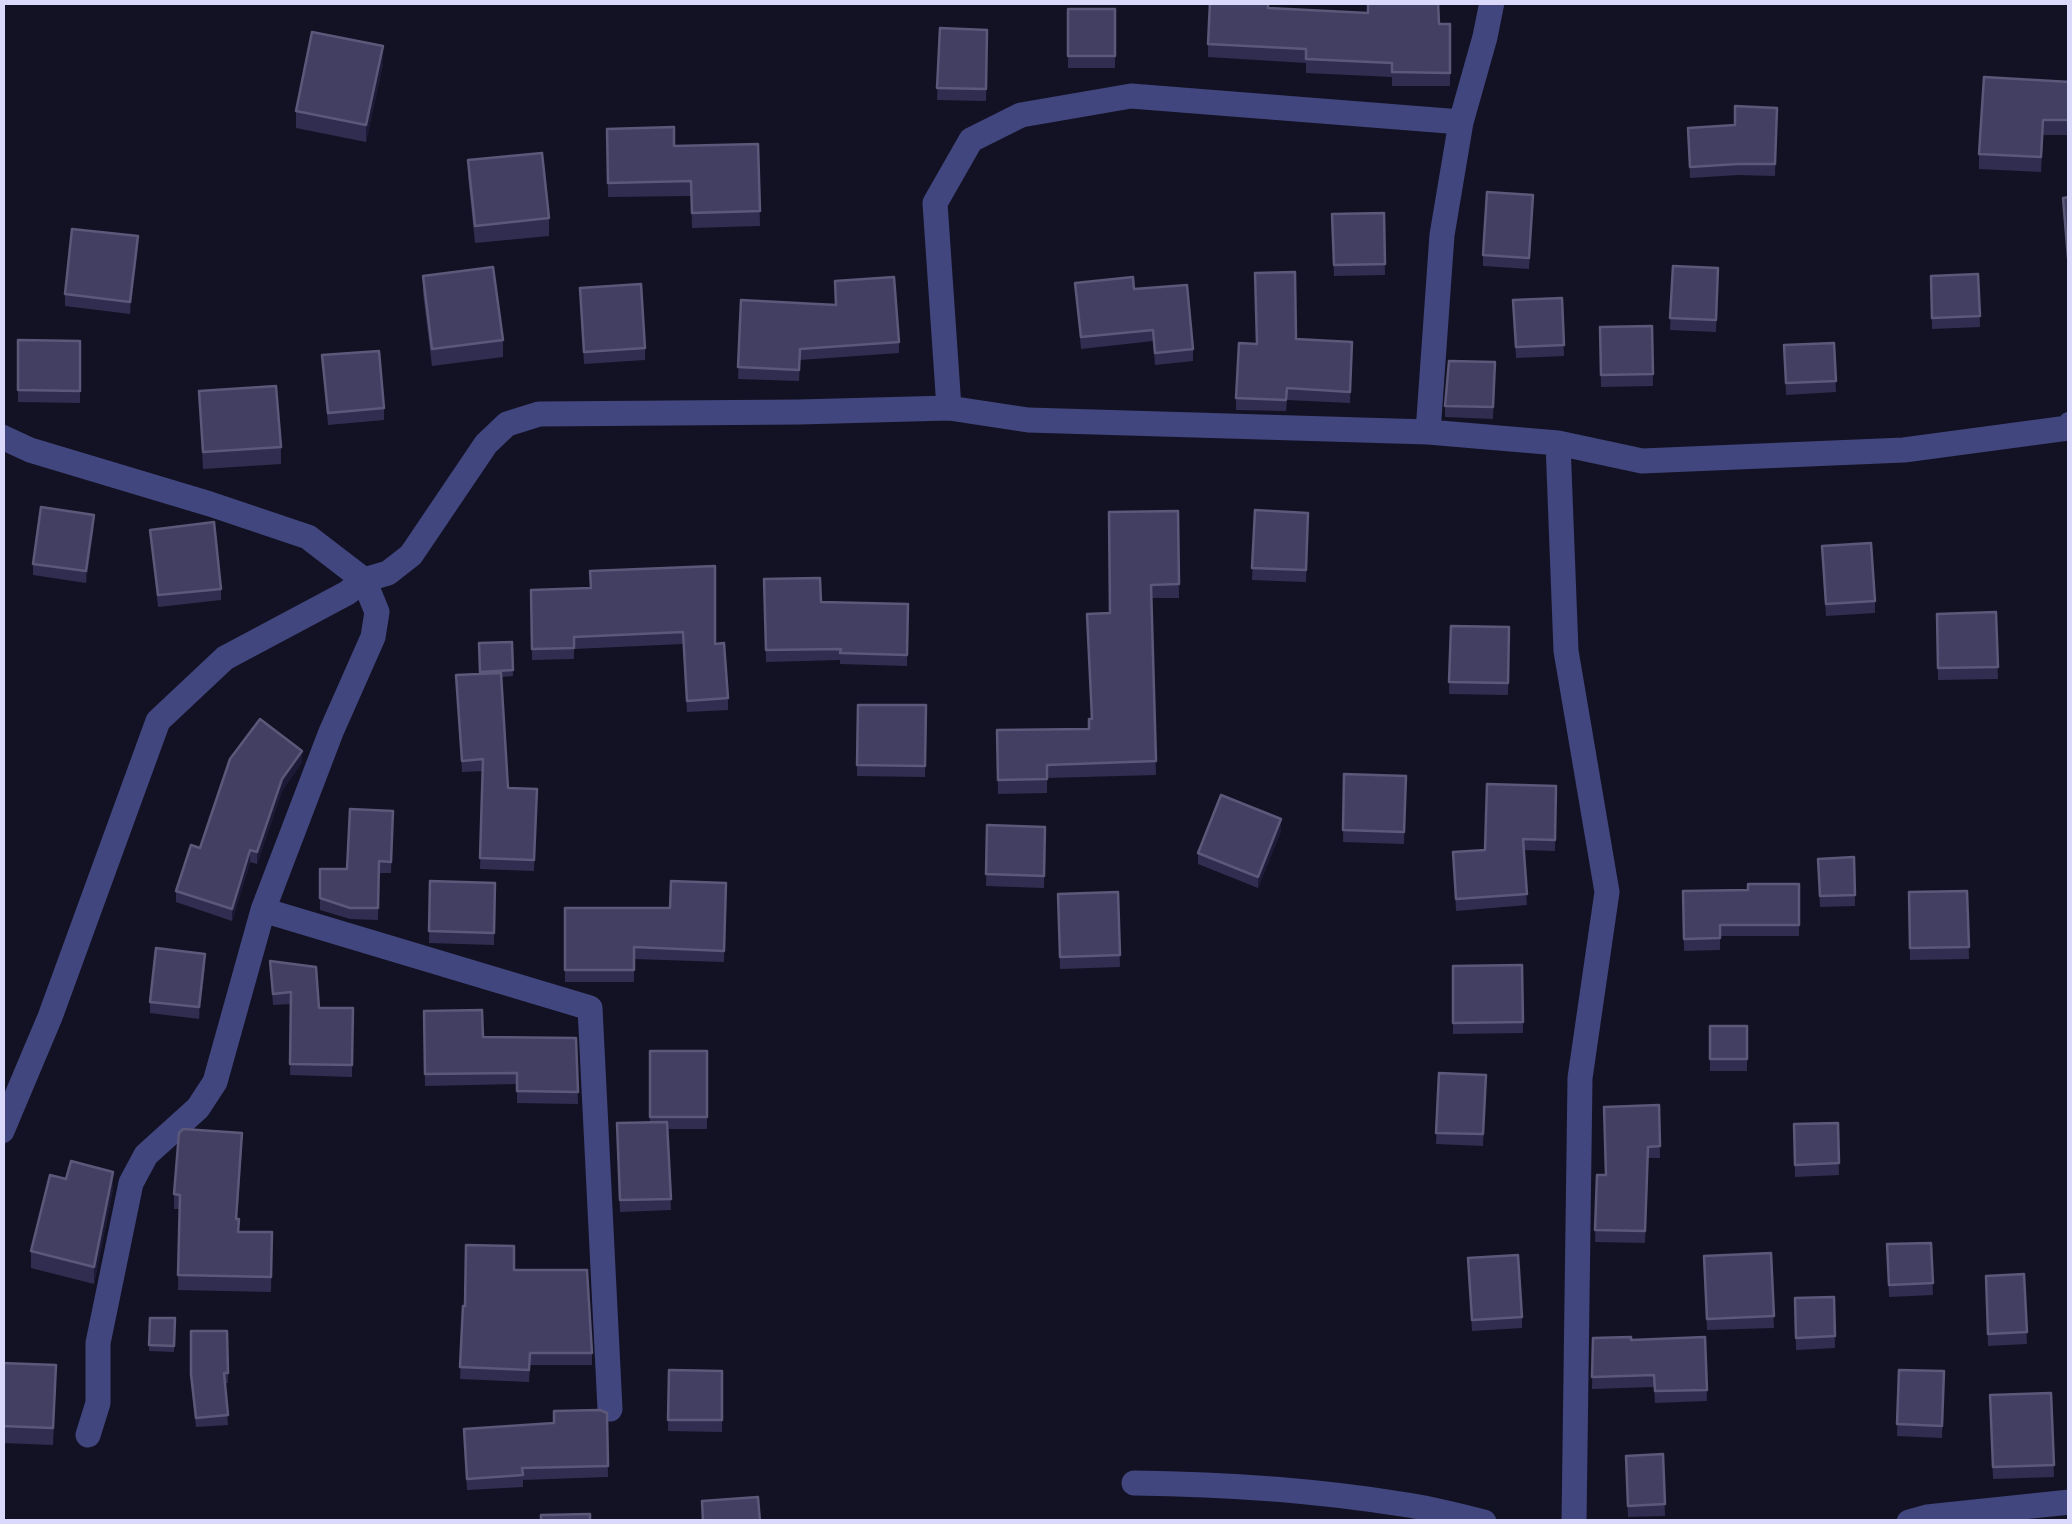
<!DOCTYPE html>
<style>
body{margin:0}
#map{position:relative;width:2072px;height:1524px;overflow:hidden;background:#131224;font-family:Cabin,sans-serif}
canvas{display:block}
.frame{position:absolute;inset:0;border:5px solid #dad9fb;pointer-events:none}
</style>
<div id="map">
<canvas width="2072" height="1524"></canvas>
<div class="frame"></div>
</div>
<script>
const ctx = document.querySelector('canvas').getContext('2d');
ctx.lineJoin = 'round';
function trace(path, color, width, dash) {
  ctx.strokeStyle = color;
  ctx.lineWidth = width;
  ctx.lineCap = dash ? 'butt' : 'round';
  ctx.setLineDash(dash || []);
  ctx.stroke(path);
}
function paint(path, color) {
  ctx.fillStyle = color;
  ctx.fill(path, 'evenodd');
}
const minor = new Path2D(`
 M949,408L935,203L971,140L1021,115L1131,96L1461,122
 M1428,432L1442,235L1461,122L1485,37L1492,2
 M2,437L30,450L210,504L308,537L364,580L347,593L225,658L158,721L50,1017L2,1131
 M1558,443L1566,651L1607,892L1580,1078L1574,1522
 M263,910L590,1008L610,1409
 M88,1435L98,1403V1343L131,1183L146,1155L198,1108L215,1082L263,910L331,732L373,637L377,612L364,580L388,573L411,555L486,444L507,424L539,414L799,412L949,408L1028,420L1428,432L1558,443L1642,461L1904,450L2068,428L2070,424
 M1134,1483C1223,1484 1313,1490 1401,1504C1429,1508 1457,1515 1484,1522
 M1909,1522L1927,1517L2070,1502`);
const wall = new Path2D(`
 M1269,8L1450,24V86H1392V77L1306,73V63L1208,57V44Z
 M1068,9H1115V68H1068Z
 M940,28L987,30L986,101L937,100Z
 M383,64L366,142L296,128V111Z
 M2070,82V135H2043L2041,172L1979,169V154Z
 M1777,108L1775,176L1738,175L1690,178L1688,128L1735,125Z
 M607,129L674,146L758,144L760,226L692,228L691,196L608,197Z
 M468,160L549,218V236L475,243L468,177Z
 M2070,197V269H2068L2063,198Z
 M1533,206L1529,269L1483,266V255Z
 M1384,213L1385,275L1334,276L1332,214Z
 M138,247L130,314L65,306V294Z
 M1673,266L1718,268L1716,332L1670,330Z
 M1978,274L1980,327L1932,329L1931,276Z
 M423,276L503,340V357L432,366L423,293Z
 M835,281L899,342V353L800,360L799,381L738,379L741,300L836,305Z
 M1075,283L1193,349V361L1155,365L1153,341L1081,349Z
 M580,288L645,348V360L584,364Z
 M1562,298L1564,356L1516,358L1513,300Z
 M1652,326L1653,386L1601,387L1600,327Z
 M1296,339L1352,342L1350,403L1287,400L1286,411L1236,410V398L1256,344Z
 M18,340L80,341V403L18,402Z
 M1834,343L1836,392L1786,395L1784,345Z
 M322,355L384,408V420L328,425Z
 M1495,362L1493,419L1445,417V406Z
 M199,391L281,447V464L203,469Z
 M1255,510L1308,513L1306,582L1252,580Z
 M1178,511L1179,598H1151L1156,775L1047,778V793L998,794L997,730L1089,729L1110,613Z
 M94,526L86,583L33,575V564Z
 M150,530L221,589V600L158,607Z
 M1822,558L1875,601V613L1826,616Z
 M764,579L821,602L908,604L907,666L840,664V660L766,662Z
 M591,588L715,644L728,698V710L687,712L683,644L574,649V659L532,660L531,590Z
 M1996,612L1998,679L1938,680L1937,614Z
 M1451,626L1509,627L1508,695L1449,694Z
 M512,642L513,676L501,677L508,788L537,789L534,871L480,869L483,771L462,772L456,675L480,674L479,643Z
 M858,705H926L925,777L857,776Z
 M302,762L282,791L257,864L250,862L232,921L176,902V891L200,848Z
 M1344,774L1406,776L1404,844L1343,842Z
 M1556,786L1555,851L1523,850L1527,905L1456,911L1453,852L1485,850Z
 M393,811L391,873H379L378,920L350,919L320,910V869H347Z
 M987,825L1045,827L1044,888L986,886Z
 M1281,831L1258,888L1198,864V853Z
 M1854,857L1855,906L1820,907L1818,859Z
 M430,881L495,883L494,945L429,943Z
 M726,883L724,962L634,959V982H565V908H670Z
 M1799,884V936H1720V950L1684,951L1683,891L1748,890Z
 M1967,891L1969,959L1910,960L1909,892Z
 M1118,892L1120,967L1060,969L1058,894Z
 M270,961L319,1008H353L352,1077L290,1075L291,1004L273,1005Z
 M1522,965L1523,1033L1453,1034V966Z
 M205,966L199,1019L150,1013V1002Z
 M424,1011L483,1037L576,1038L578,1104L517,1103V1084L425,1086Z
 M1710,1026H1747V1071H1710Z
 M650,1051H707V1129H668L671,1210L620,1212L617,1123L650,1122Z
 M1439,1073L1486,1075L1483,1146L1436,1144Z
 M1659,1105L1660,1158H1648L1645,1243L1595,1242L1597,1175H1606Z
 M1838,1123L1839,1175L1795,1177L1794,1124Z
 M242,1148L237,1219L239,1232H272L271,1292L178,1290L179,1209H174V1194Z
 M66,1179L113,1189L94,1284L31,1268V1251Z
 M1931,1243L1933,1295L1889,1297L1887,1244Z
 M1771,1253L1774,1328L1707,1330L1704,1256Z
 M1468,1258L1522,1317V1328L1472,1331Z
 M2024,1274L2027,1344L1988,1346L1986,1276Z
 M1834,1297L1835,1348L1796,1350L1795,1298Z
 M463,1306L592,1353V1365H530L529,1382L460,1379Z
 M150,1318H175L174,1352L149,1351Z
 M191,1331H227L228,1383H225L228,1425L196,1427L191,1383Z
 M1705,1337L1707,1401L1655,1403L1654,1387L1592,1389L1593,1338L1631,1340Z
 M2,1363L56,1382L53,1445L2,1443Z
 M669,1370L722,1371V1432L668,1431Z
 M1899,1370L1944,1371L1942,1438L1897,1436Z
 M2051,1393L2054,1477L1993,1479L1990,1395Z
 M607,1413L608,1477L523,1480V1487L467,1490L464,1440Z
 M1663,1454L1665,1516L1628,1517L1626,1456Z`);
const shadedWall = new Path2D(`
 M383,46V64L366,142V125Z
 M138,236V247L130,314V302Z
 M94,515V526L86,583V571Z
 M302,751V762L282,791L257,864V852L282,779Z
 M1281,819V831L1258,888V877Z
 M250,850V862L232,921V909Z
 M205,954V966L199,1019V1007Z
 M113,1172V1189L94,1284V1267Z`);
const building = new Path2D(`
 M1210,2H1268V8L1368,13V2H1438L1439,24H1450V73L1392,72V63L1306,59V49L1208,44Z
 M1068,9H1115V56H1068Z
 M940,28L987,30L986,89L937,88Z
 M312,32L383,46L366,125L296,111Z
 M1984,77L2070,82V120H2043L2041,157L1979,154Z
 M1735,106L1777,108L1775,164H1738L1690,167L1688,128L1735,125Z
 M674,127V146L758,144L760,211L692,213L691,181L608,183L607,129Z
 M542,153L549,218L475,226L468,160Z
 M1487,192L1533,195L1529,258L1483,255Z
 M2070,197V258H2068L2063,198Z
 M1384,213L1385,264L1334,265L1332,214Z
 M72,229L138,236L130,302L65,294Z
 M1673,266L1718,268L1716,320L1670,318Z
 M493,267L503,340L432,349L423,276Z
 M1295,272L1296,339L1352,342L1350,392L1287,388L1286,400L1236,398L1239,343L1257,344L1255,273Z
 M1978,274L1980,316L1932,318L1931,276Z
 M894,277L899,342L800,349L799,370L738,367L741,300L836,305L835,281Z
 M1133,277L1134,289L1187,285L1193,349L1155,353L1153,330L1081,337L1075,283Z
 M641,284L645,348L584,352L580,288Z
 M1562,298L1564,345L1516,347L1513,300Z
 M1652,326L1653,374L1601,375L1600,327Z
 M18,340L80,341V391L18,390Z
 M1834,343L1836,381L1786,383L1784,345Z
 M379,351L384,408L328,413L322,355Z
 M1449,361L1495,362L1493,407L1445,406Z
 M276,386L281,447L203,452L199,391Z
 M41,507L94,515L86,571L33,564Z
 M1255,510L1308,513L1306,570L1252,568Z
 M1178,511L1179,584L1151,585L1156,761L1047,765V779L998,780L997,730L1089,729V719H1092L1087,614L1110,613L1109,512Z
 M214,522L221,589L158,595L150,530Z
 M1871,543L1875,601L1826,604L1822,546Z
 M715,566V644L724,643L728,698L687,701L683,632L574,637V648L532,649L531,590L591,588L590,571Z
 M820,578L821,602L908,604L907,655L840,653L841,649L766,650L764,579Z
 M1996,612L1998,667L1938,668L1937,614Z
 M1451,626L1509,627L1508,683L1449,682Z
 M512,642L513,670L480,672L479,643Z
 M501,673L508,788L537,789L534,860L480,858L483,759L462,761L456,675Z
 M858,705H926L925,766L857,765Z
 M260,719L302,751L282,779L257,852L250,850L232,909L176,891L191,845L200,848L230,759Z
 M1344,774L1406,776L1404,832L1343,830Z
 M1487,784L1556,786L1555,840L1523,839L1527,894L1456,899L1453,852L1485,850Z
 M1221,795L1281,819L1258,877L1198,853Z
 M350,809L393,811L391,862L379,861L378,908H350L320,898V869H347Z
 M987,825L1045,827L1044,876L986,874Z
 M1854,857L1855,895L1820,896L1818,859Z
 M430,881L495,883L494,933L429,931Z
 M671,881L726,883L724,951L634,947V970H565V908H670Z
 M1748,884H1799V925H1720V938L1684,939L1683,891L1748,890Z
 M1967,891L1969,947L1910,948L1909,892Z
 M1118,892L1120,955L1060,957L1058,894Z
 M156,948L205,954L199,1007L150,1002Z
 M270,961L316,967L319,1008H353L352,1065L290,1064L291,992L273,994Z
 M1522,965L1523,1022L1453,1023V966Z
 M482,1010L483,1037L576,1038L578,1092L517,1091V1073L425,1074L424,1011Z
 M1710,1026H1747V1059H1710Z
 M650,1051H707V1117H650Z
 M1439,1073L1486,1075L1483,1134L1436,1133Z
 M1659,1105L1660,1146L1648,1147L1645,1231L1595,1230L1597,1175H1606L1604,1107Z
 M667,1122L671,1199L620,1200L617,1123Z
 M1838,1123L1839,1163L1795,1165L1794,1124Z
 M183,1129L242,1133L236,1219H239L238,1232H272L271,1277L178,1275L180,1195L174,1194L179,1133Z
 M71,1161L113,1172L94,1267L31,1251L50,1175L66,1179Z
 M1931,1243L1933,1283L1889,1285L1887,1244Z
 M466,1245L514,1246V1270H587L592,1353H530L529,1370L460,1367L463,1306H465Z
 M1771,1253L1774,1316L1707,1319L1704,1256Z
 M1518,1255L1522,1317L1472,1320L1468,1258Z
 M2024,1274L2027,1332L1988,1334L1986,1276Z
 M1834,1297L1835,1336L1796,1338L1795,1298Z
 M150,1318H175L174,1346L149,1345Z
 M191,1331H227L228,1373H224L228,1415L196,1418L191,1374Z
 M1631,1337V1340L1705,1337L1707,1390L1655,1391L1654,1375L1592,1377L1593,1338Z
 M2,1363L56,1365L53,1428L2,1426Z
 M669,1370L722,1371V1420H668Z
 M1899,1370L1944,1371L1942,1426L1897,1424Z
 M2051,1393L2054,1465L1993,1467L1990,1395Z
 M600,1410L607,1413L608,1466L522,1468L523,1475L467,1479L464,1429L554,1423V1411Z
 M1663,1454L1665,1504L1628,1506L1626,1456Z
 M758,1497L760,1522H703L702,1501Z
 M590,1514V1522H541V1515Z`);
trace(minor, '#42467e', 25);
paint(wall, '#312d50');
paint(shadedWall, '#1d1a37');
paint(building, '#433f62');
trace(building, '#5b587a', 2.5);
</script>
